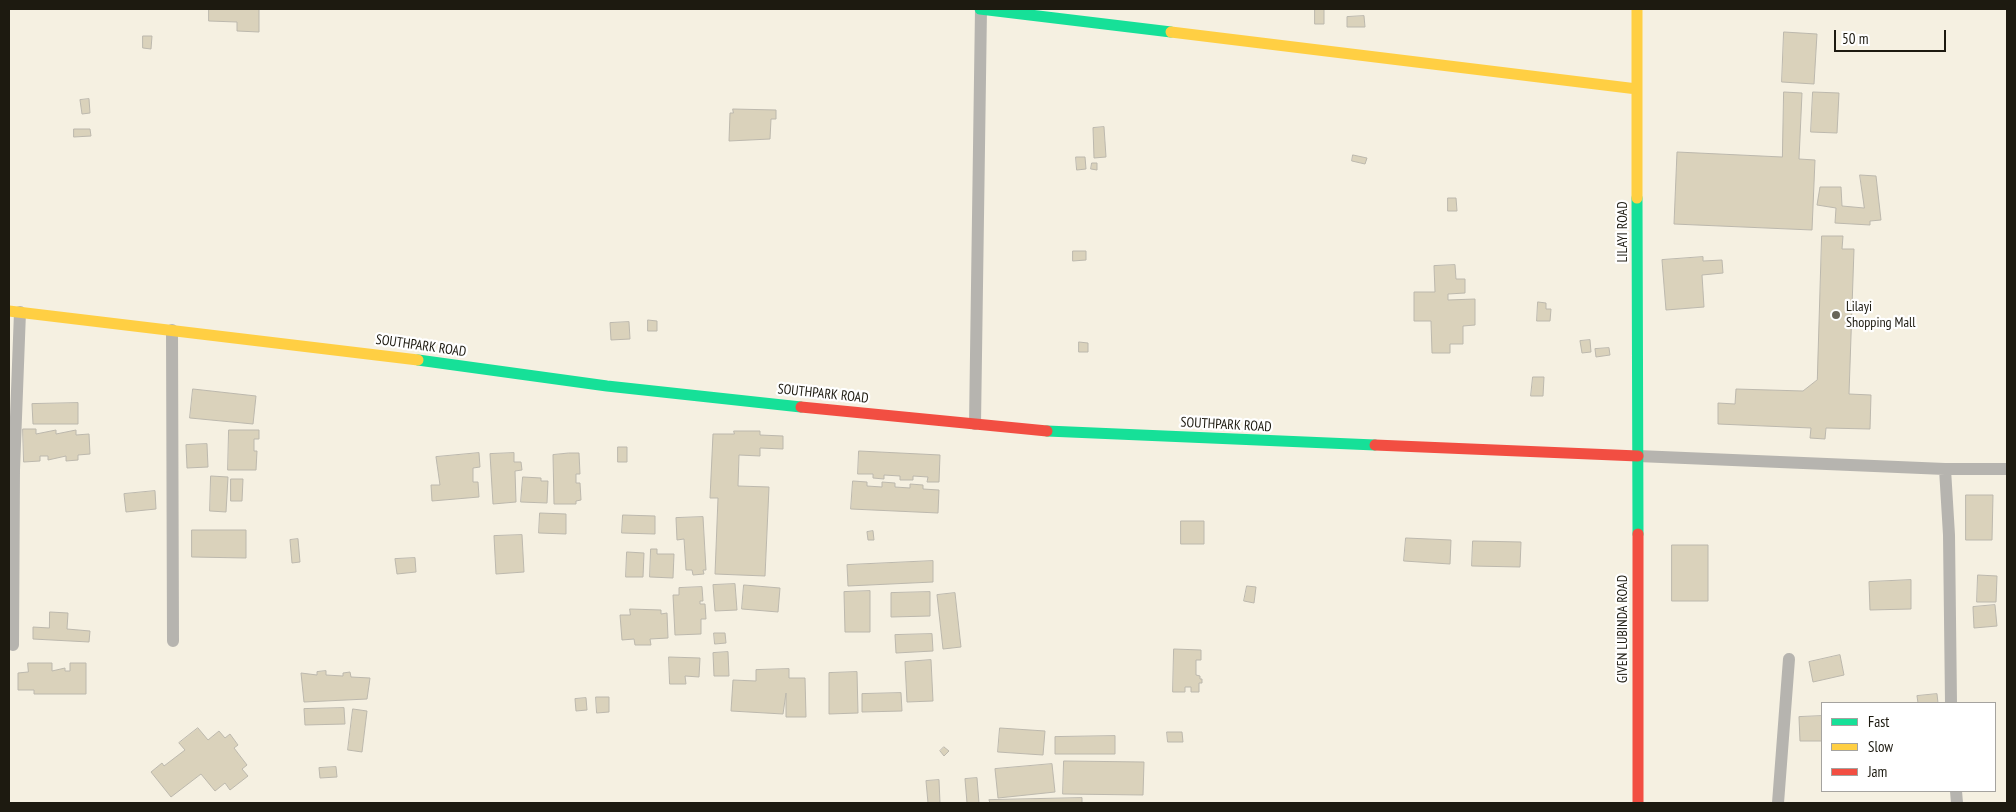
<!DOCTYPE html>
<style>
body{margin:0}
#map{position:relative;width:2016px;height:812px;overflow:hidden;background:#f5f0e1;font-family:"PT Sans Narrow",sans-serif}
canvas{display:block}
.frame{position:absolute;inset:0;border:10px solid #1d1a10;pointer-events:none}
.legend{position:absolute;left:1821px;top:702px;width:175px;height:90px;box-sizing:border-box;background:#fff;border:1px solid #a5a39f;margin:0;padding:6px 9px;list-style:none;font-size:15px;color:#1d1a10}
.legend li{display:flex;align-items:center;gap:10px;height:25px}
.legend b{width:25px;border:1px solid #a5a39f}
.scale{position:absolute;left:1834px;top:30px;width:112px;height:22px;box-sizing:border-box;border:2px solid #1d1a10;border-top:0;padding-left:6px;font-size:15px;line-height:18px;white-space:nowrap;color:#1d1a10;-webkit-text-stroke:4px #fff;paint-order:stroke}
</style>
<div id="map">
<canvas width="2016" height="812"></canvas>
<div class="frame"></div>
<ul class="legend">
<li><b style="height:6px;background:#16e098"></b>Fast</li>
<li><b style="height:6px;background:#ffcf43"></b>Slow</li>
<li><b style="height:6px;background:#f24e42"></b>Jam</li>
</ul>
<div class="scale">50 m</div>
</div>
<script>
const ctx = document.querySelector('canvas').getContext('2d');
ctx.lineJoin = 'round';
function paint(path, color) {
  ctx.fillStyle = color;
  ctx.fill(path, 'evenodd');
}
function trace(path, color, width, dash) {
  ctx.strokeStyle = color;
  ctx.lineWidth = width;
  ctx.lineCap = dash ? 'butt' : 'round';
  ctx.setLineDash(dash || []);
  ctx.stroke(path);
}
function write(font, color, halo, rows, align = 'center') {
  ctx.font = font + ' "PT Sans Narrow",sans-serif';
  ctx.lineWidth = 4.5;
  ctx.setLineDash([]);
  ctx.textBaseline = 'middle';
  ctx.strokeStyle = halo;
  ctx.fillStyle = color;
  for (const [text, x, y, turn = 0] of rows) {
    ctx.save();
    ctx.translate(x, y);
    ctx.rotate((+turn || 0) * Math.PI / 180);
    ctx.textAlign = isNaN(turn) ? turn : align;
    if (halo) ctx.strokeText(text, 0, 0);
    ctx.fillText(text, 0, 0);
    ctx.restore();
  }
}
const building = new Path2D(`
 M209,9H259V32L237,31V22L209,21Z
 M1315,9H1324V24H1315Z
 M1364,16L1365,27H1347V17Z
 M1784,32L1817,34L1814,84L1782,82Z
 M143,36H152L151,49L143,48Z
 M1784,92L1802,93L1799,159L1815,160L1812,230L1674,224L1677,152L1782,157Z
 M1813,92L1839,93L1837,133L1811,132Z
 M89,99L90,113L82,114L80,100Z
 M733,109L776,110V119H771L770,139L729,141L730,113H733Z
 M1104,127L1106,157L1094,158L1093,128Z
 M74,129H90L91,136L74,137Z
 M1353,155L1367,158L1365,164L1352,161Z
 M1076,157H1085L1086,169L1077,170Z
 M1092,163H1097V170L1091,169Z
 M1860,175L1876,176L1881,220L1870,221V225L1835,223L1836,208L1817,205L1820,187H1841L1842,206L1864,208Z
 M1448,198H1456L1457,211H1448Z
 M1822,236H1843L1842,249H1854L1849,394L1871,395L1870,429L1826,428L1825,439L1810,438L1811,428L1718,424V403L1735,404L1736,389L1803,391L1817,380Z
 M1073,251H1086V260L1073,261Z
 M1703,257V261L1722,260L1723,273L1702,275L1704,307L1666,310L1662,260Z
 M1455,265L1456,279H1465V293L1448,294V300L1475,299V325L1463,326V344H1450V353H1432L1431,321H1414V292H1435L1434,266Z
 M1538,302L1546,303V309H1551L1550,321H1537Z
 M648,320L657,321V331H648Z
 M629,322L630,339L611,340L610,323Z
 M1590,340L1591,352L1582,353L1580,341Z
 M1079,342L1088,343V352H1079Z
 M1609,348L1610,355L1596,357L1595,349Z
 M1533,377H1544L1543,396H1531Z
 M193,389L256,396L253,424L190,418Z
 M78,403V424H33L32,404Z
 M23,429H36V434L56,430V434L76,430V435L89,434L90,454L78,455V460L66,461V456L48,460V456H40V461L24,462Z
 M229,430H259V439H254V451H257L256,470H228Z
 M734,431H760V435L783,436V449L760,448V456L739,455L738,486L769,487L765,576L715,574L718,498H710L713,434H734Z
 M207,444L208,467L187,468L186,445Z
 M618,447H627V462H618Z
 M859,451L940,455L939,482H927L928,477L913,476V480H900V476L884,475V479L873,478V474H858Z
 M479,453L480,467L473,468V482H478L479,497L432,501L431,485H440L436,457Z
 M514,453V462H521L522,470L515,471L516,502L493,504L490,454Z
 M569,453H579L580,474H576V483H580L581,500L576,501V504H554L553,455Z
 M211,476L228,477L226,512L210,511Z
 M523,477L541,478V481H548L547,503L521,502Z
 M231,479H243L242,501H231Z
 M853,481L867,482V486L882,487V482L895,483V487L910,488V484L923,485V489L939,490L938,513L851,509Z
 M155,491L156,509L126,512L124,494Z
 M1966,495H1993L1992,540H1966Z
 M540,513L566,514V534L539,533Z
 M623,515L655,516V534L622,533Z
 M703,517L706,570H703L704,574L693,575L692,570H686L684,539L677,540L676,518Z
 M1181,521H1204V544H1181Z
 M192,530H246V558L192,557Z
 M873,531L874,540H868L867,532Z
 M522,535L524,572L496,574L494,536Z
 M1406,538L1451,540L1450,564L1404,561Z
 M298,539L300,562L292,563L290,540Z
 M1473,541L1521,542L1520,567L1472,566Z
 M1672,545H1708V601H1672Z
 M651,549H657V554H674L673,578L650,577Z
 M627,552L644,553L643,577H626Z
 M415,558L416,572L397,574L395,559Z
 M933,561V582L848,586L847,565Z
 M1978,575L1997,576L1996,602H1977Z
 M1911,580V609L1870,610L1869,582Z
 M735,584L737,610L715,611L713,585Z
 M744,585L780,588L778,612L742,609Z
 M1247,586L1256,587L1254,603L1244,601Z
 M702,587L703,601H700V604H705L706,619H701V634L675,635L673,595H679V588Z
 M870,591V632H845L844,592Z
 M930,592V616L891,617V593Z
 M955,593L961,647L943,649L937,595Z
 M1995,605L1997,626L1974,628L1973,607Z
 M630,609L661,610V614L667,613L668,638L650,639L651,645H635L634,639L622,640L620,615H630Z
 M50,612L68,613L67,629L90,631L89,642L33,639V627L49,628Z
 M714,633H725L726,643L715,644Z
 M932,634L933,651L896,653L895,635Z
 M1174,649L1201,650V660H1196V675L1200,676V679H1202V683H1199V692H1191V687H1185V692H1173Z
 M728,652L729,676H714L713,653Z
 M1840,655L1844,675L1813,682L1809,662Z
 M669,657L700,658L699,677L685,676L686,684H670Z
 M931,660L933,701L907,702L905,662Z
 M28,663H52V671L65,668V671H70V663H86V694H34V690H18V673L28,672Z
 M789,669V678H805L806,717H786V693L783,714L731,711L733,680L756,681V670Z
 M326,671V675L343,676V673L350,672L351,677L370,678L367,699L304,702L301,673L317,675V672Z
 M857,672L858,713L829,714V673Z
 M901,693L902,711L862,712V694Z
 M1937,694L1938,703H1918L1917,696Z
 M596,697H609V712L597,713Z
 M586,698L587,710L576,711L575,699Z
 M344,708L345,724L305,725L304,709Z
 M353,709L367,711L362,752L348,750Z
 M1822,716V741H1800L1799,717Z
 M198,728L208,740L219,731L225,738L230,734L238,745L234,748L247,765L242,769L248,776L230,790L225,783L215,791L201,774L171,797L151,772L162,763L164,766L185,750L179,743Z
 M1000,728L1045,731L1043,755L998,752Z
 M1167,732H1182L1183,742H1168Z
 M1115,736V754H1055V737Z
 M944,747L949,751L944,756L940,751Z
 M1064,761L1144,762L1143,795L1063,794Z
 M1052,764L1055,792L998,798L995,769Z
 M336,767L337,777L320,778L319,768Z
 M977,778L979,803H967L965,779Z
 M939,780L940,803H928L926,781Z
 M1082,798V803H990L989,800Z`);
const street = new Path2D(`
 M172,330L173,641
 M975,424L981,9
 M1638,456L1945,469H2007
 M1945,469L1949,535L1951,703
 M13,645L14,470L20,312
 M1956,791L1957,803
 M1778,803L1789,659`);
const fast = new Path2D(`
 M980,9L1171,32
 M1637,198L1638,534
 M418,360L607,386L801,407
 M1047,431L1375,445`);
const slow = new Path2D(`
 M1637,9V198
 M1171,32L1637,89
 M9,311L418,360`);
const jam = new Path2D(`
 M801,407L1047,431
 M1375,445L1638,456
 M1638,534V803`);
const markers = [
 [1836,315,5,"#696559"]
];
const streetNames = [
 ["LILAYI ROAD",1623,232,-90],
 ["SOUTHPARK ROAD",421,346,8],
 ["SOUTHPARK ROAD",823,394,6],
 ["SOUTHPARK ROAD",1226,425,3],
 ["GIVEN LUBINDA ROAD",1623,629,-90]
];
const poiNames = [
 ["Lilayi",1846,307],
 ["Shopping Mall",1846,323]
];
paint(building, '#dad2bb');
trace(building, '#bcb8ad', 1);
trace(street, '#b6b4af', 12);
trace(fast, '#16e098', 11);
trace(slow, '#ffcf43', 11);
trace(jam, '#f24e42', 11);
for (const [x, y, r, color] of markers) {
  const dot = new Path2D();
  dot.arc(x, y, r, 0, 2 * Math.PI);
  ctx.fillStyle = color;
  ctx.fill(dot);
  trace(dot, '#fff', 2);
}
write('14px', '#1d1a10', '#fff', streetNames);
write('14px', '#1d1a10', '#fff', poiNames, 'left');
</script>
